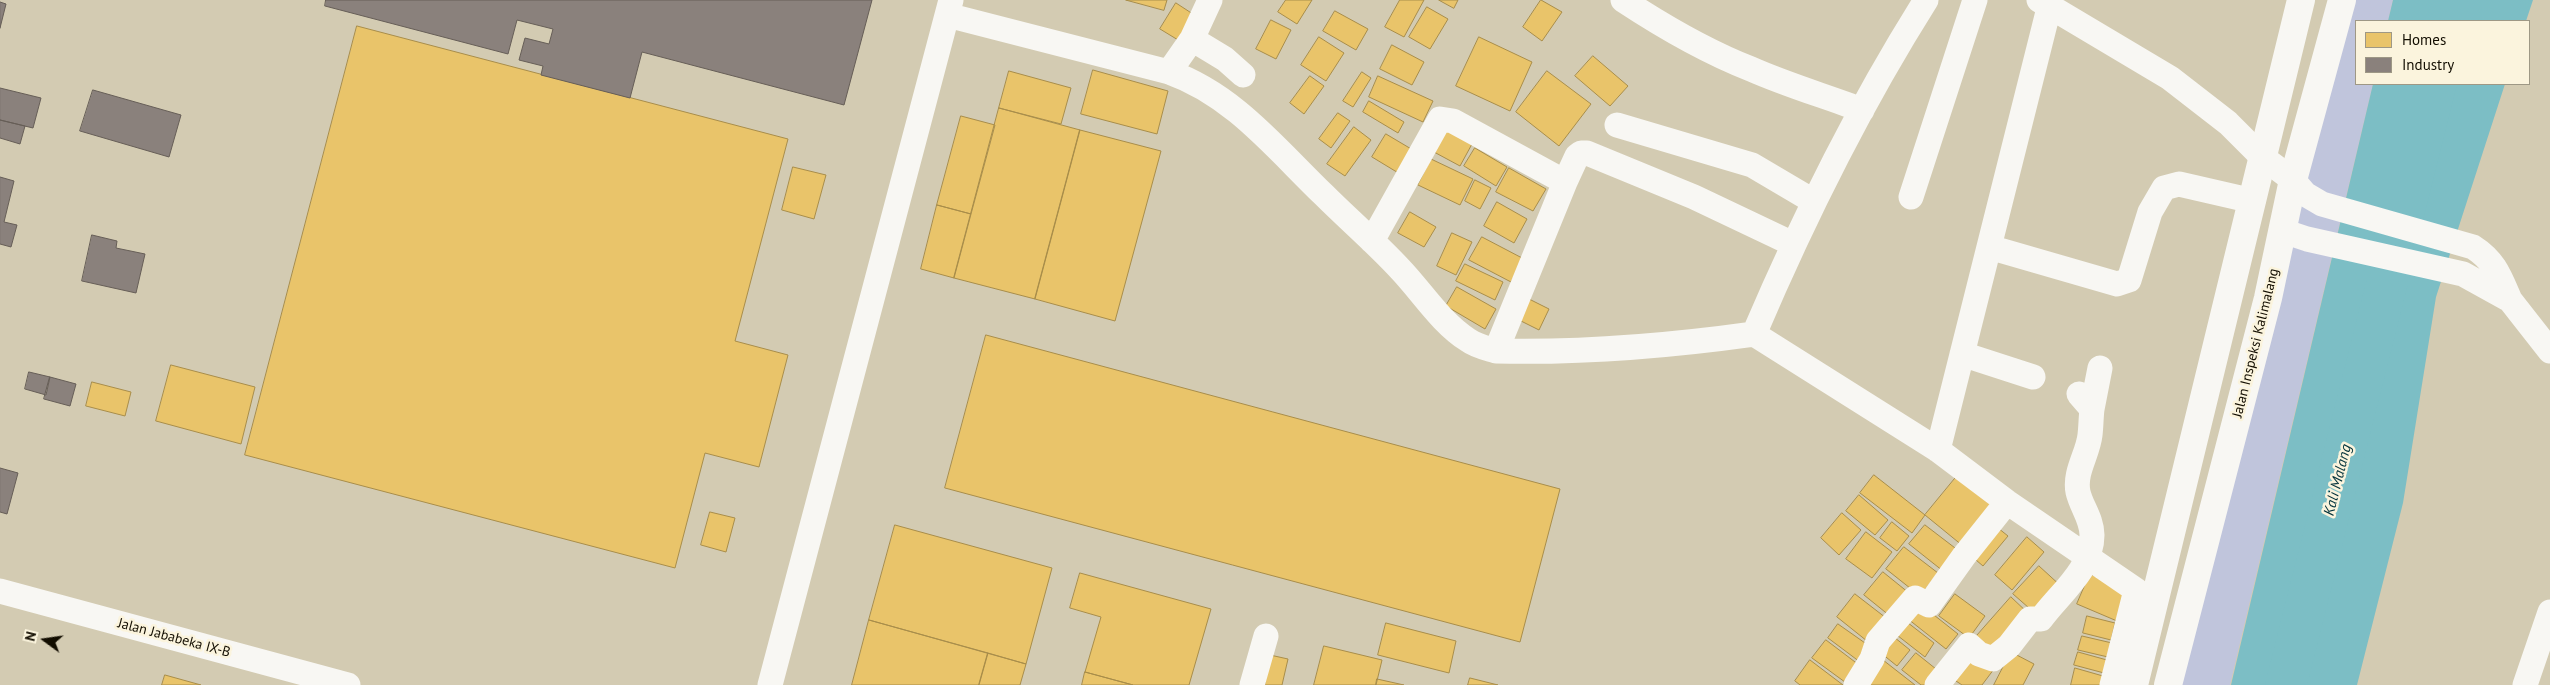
<!DOCTYPE html>
<style>
body{margin:0}
#map{position:relative;width:2550px;height:685px;overflow:hidden;background:#d3cbb2;font-family:"PT Sans",sans-serif}
canvas{display:block}
.legend{position:absolute;left:2355px;top:20px;width:175px;height:65px;box-sizing:border-box;background:#fbf4dd;border:1px solid #9e9885;margin:0;padding:6px 9px;list-style:none;font-size:15px;color:#120d00}
.legend li{display:flex;align-items:center;gap:10px;height:25px}
.legend b{width:25px;border:1px solid #9e9885}
.north{position:absolute;left:20px;top:615px;width:50px;height:50px;-webkit-text-stroke:4px #fbf4dd;paint-order:stroke;rotate:284deg;font-size:14px;font-weight:700;line-height:20px;text-align:center;color:#120d00}
.north::after{content:'';display:block;margin:auto;width:18px;height:22px;background:#120d00;clip-path:polygon(50% 0,100% 100%,50% 72%,0 100%)}
</style>
<div id="map">
<canvas width="2550" height="685"></canvas>
<ul class="legend">
<li><b style="height:14px;background:#e9c46a"></b>Homes</li>
<li><b style="height:14px;background:#8a817c"></b>Industry</li>
</ul>
<div class="north">N</div>
</div>
<script>
const ctx = document.querySelector('canvas').getContext('2d');
ctx.lineJoin = 'round';
function paint(path, color) {
  ctx.fillStyle = color;
  ctx.fill(path, 'evenodd');
}
function trace(path, color, width, dash) {
  ctx.strokeStyle = color;
  ctx.lineWidth = width;
  ctx.lineCap = dash ? 'butt' : 'round';
  ctx.setLineDash(dash || []);
  ctx.stroke(path);
}
function write(font, color, halo, rows, align = 'center') {
  ctx.font = font + ' "PT Sans",sans-serif';
  ctx.lineWidth = 5;
  ctx.setLineDash([]);
  ctx.textBaseline = 'middle';
  ctx.strokeStyle = halo;
  ctx.fillStyle = color;
  for (const [text, x, y, turn = 0] of rows) {
    ctx.save();
    ctx.translate(x, y);
    ctx.rotate((+turn || 0) * Math.PI / 180);
    ctx.textAlign = isNaN(turn) ? turn : align;
    if (halo) ctx.strokeText(text, 0, 0);
    ctx.fillText(text, 0, 0);
    ctx.restore();
  }
}
const green = new Path2D(`
 M2342,0H2393L2388,21H2356V84H2373L2230,685H2168Z`);
const water = new Path2D(`
 M2393,0H2533L2526,21H2388Z
 M2373,84H2505L2436,297L2403,503L2357,685H2231Z`);
const homes = new Path2D(`
 M1126,0H1167L1164,10Z
 M1286,0H1312L1297,24L1278,12Z
 M1400,0H1424L1404,37L1385,27Z
 M1439,0H1458L1454,8Z
 M1541,0L1562,12L1542,41L1523,27Z
 M1176,3L1199,18L1183,43L1160,29Z
 M1427,7L1448,19L1430,49L1409,37Z
 M1335,11L1368,29L1356,50L1323,31Z
 M1271,20L1291,30L1276,59L1256,49Z
 M357,26L788,139L735,341L788,355L759,467L705,453L675,568L245,455Z
 M1319,37L1344,53L1326,81L1301,65Z
 M1479,37L1532,62L1510,111L1456,86Z
 M1392,45L1424,62L1412,85L1380,69Z
 M1593,56L1628,86L1610,106L1575,76Z
 M1093,70L1168,91L1157,134L1081,114Z
 M1009,71L1071,88L1061,124L999,108Z
 M1547,71L1591,104L1559,146L1516,112Z
 M1362,72L1371,78L1353,107L1343,101Z
 M1310,76L1324,86L1304,114L1290,103Z
 M1378,76L1433,101L1423,122L1369,97Z
 M1369,101L1404,122L1398,133L1363,112Z
 M999,108L1080,130L1035,299L954,278Z
 M1338,113L1350,121L1331,148L1319,139Z
 M961,116L995,125L971,214L937,205Z
 M1354,127L1371,140L1345,176L1327,164Z
 M1446,129L1472,144L1460,166L1434,152Z
 M1080,130L1161,151L1115,321L1035,299Z
 M1386,134L1418,153L1405,177L1372,157Z
 M1475,148L1507,167L1496,186L1464,166Z
 M1431,159L1473,179L1460,205L1418,185Z
 M793,167L826,175L814,219L782,210Z
 M1509,168L1546,189L1533,211L1496,192Z
 M1475,180L1491,188L1480,209L1465,201Z
 M1497,202L1527,219L1514,243L1484,226Z
 M937,205L971,214L954,278L921,269Z
 M1410,212L1436,227L1424,247L1398,233Z
 M1452,233L1472,242L1456,275L1437,266Z
 M1482,237L1524,259L1511,282L1469,260Z
 M1465,264L1503,282L1495,300L1456,281Z
 M1457,287L1496,309L1485,329L1446,306Z
 M1523,296L1549,309L1539,330L1513,317Z
 M986,335L1560,489L1520,642L945,488Z
 M171,365L255,387L241,444L156,421Z
 M92,382L131,392L125,416L86,406Z
 M1962,470L2000,501L1963,546L1925,515Z
 M1874,475L1925,515L1912,533L1860,493Z
 M1859,495L1888,520L1875,535L1846,511Z
 M710,512L735,518L726,552L701,545Z
 M1842,513L1861,530L1839,555L1821,538Z
 M1892,522L1909,536L1897,551L1880,538Z
 M1993,524L2008,536L1983,566L1969,554Z
 M895,525L1052,568L1026,664L869,620Z
 M1925,525L1959,551L1943,571L1909,544Z
 M1866,532L1892,552L1872,578L1846,559Z
 M2027,537L2044,552L2012,590L1995,575Z
 M1904,547L1938,573L1920,596L1886,569Z
 M2039,566L2062,587L2037,615L2013,594Z
 M1883,572L1909,593L1890,616L1864,595Z
 M1080,573L1211,609L1189,685H1133L1085,672L1101,617L1070,608Z
 M2090,574L2129,590L2117,621L2077,604Z
 M1855,594L1890,621L1872,645L1837,617Z
 M1955,594L1985,616L1969,638L1939,616Z
 M2011,597L2029,614L1993,655L1974,639Z
 M1915,600L1958,634L1946,649L1903,615Z
 M2087,616L2115,623L2111,640L2083,633Z
 M1903,619L1934,643L1925,657L1893,632Z
 M869,620L988,653L979,685H852Z
 M1386,623L1456,641L1449,673L1378,655Z
 M1838,624L1875,650L1864,665L1828,638Z
 M1889,633L1910,650L1897,666L1876,649Z
 M2082,636L2112,643L2108,657L2078,650Z
 M1826,640L1863,668L1849,685L1812,658Z
 M1324,646L1382,660L1376,685H1314Z
 M2011,652L2034,664L2023,685H1994Z
 M2078,652L2107,660L2104,673L2074,665Z
 M988,653L1026,664L1020,685H979Z
 M1916,653L1941,673L1932,685H1921L1902,670Z
 M1972,653L1994,669L1982,685H1962L1953,679Z
 M1270,655L1288,659L1282,685H1265Z
 M1810,660L1843,685H1800L1795,681Z
 M1883,660L1915,685H1866Z
 M2075,668L2103,676L2101,685H2071Z
 M1085,672L1133,685H1082Z
 M165,675L201,685H162Z
 M1470,678L1498,685H1468Z
 M1377,679L1404,685H1376Z`);
const industry = new Path2D(`
 M326,0H872L844,105L642,52L630,98L541,75L543,66L519,60L525,38L549,44L553,29L517,20L508,54L325,6Z
 M0,2L6,4L0,28Z
 M0,88L41,98L33,128L0,120Z
 M93,90L181,115L169,157L80,131Z
 M0,120L25,126L20,144L0,138Z
 M0,177L14,181L4,222L17,225L11,247L0,244Z
 M92,235L117,241L116,248L145,254L136,293L82,281Z
 M29,372L50,377L46,395L25,389Z
 M50,377L76,384L70,406L44,399Z
 M0,468L18,473L7,514L0,512Z`);
const river = new Path2D(`
 M2397,240L2436,84
 M2286,685L2389,275`);
const minor = new Path2D(`
 M1623,0C1664,27 1705,51 1751,69C1787,85 1825,96 1862,110
 M2039,0L2170,78L2228,123L2261,156L2293,180L2305,194L2322,204L2473,247C2495,261 2500,277 2510,300
 M947,15L1169,72C1234,95 1276,149 1324,195C1349,220 1376,243 1400,269C1422,292 1441,323 1468,340C1476,346 1486,348 1496,351C1582,353 1668,346 1754,334L1938,450L2007,502L2136,590L2154,605
 M1192,39L1225,59L1243,75
 M1169,72L1192,39L1210,0
 M1617,125L1752,165L1813,201
 M1565,182L1577,156L1581,153H1587L1694,197L1793,244
 M1911,197L1975,0
 M2283,231L2307,239L2463,274L2510,300L2550,351
 M1372,241L1440,119L1453,121L1565,182L1496,351
 M1989,247L2117,284L2129,280L2150,212L2164,188L2179,184L2253,201
 M1754,334C1803,219 1859,106 1926,0
 M1962,354L2033,377
 M2092,409L2100,368
 M1938,450L2051,0
 M0,591L348,685
 M770,685L951,0
 M1252,685L1266,636
 M1856,685L1872,659L1878,641L1915,598L1929,605L1964,556L2007,502
 M1937,685L1969,645L1979,654L1993,659L2009,646L2030,619H2041C2059,594 2092,570 2092,535C2092,519 2081,506 2078,492C2074,472 2088,454 2090,435C2091,427 2091,417 2092,409L2079,394
 M2112,685L2136,590
 M2525,685L2550,612`);
const primary = new Path2D(`
 M2134,685L2301,0
 M2168,685L2268,298L2293,180L2342,0`);
const streetNames = [
 ["Jalan Inspeksi Kalimalang",2256,343,-76],
 ["Jalan Jababeka IX-B",174,638,15]
];
const waterNames = [
 ["Kali Malang",2338,480,-76]
];
paint(green, '#c0c5dc');
paint(water, '#7cbec5');
paint(homes, '#e9c46a');
trace(homes, '#a88d4a', 1);
paint(industry, '#8a817c');
trace(industry, '#665e57', 1);
trace(river, '#7cbec5', 41);
trace(minor, '#f8f7f3', 25);
trace(primary, '#f8f7f3', 28);
write('14px', '#120d00', '#fbf4dd', streetNames);
write('italic 15px', '#00313a', '#fbf4dd', waterNames);
</script>
